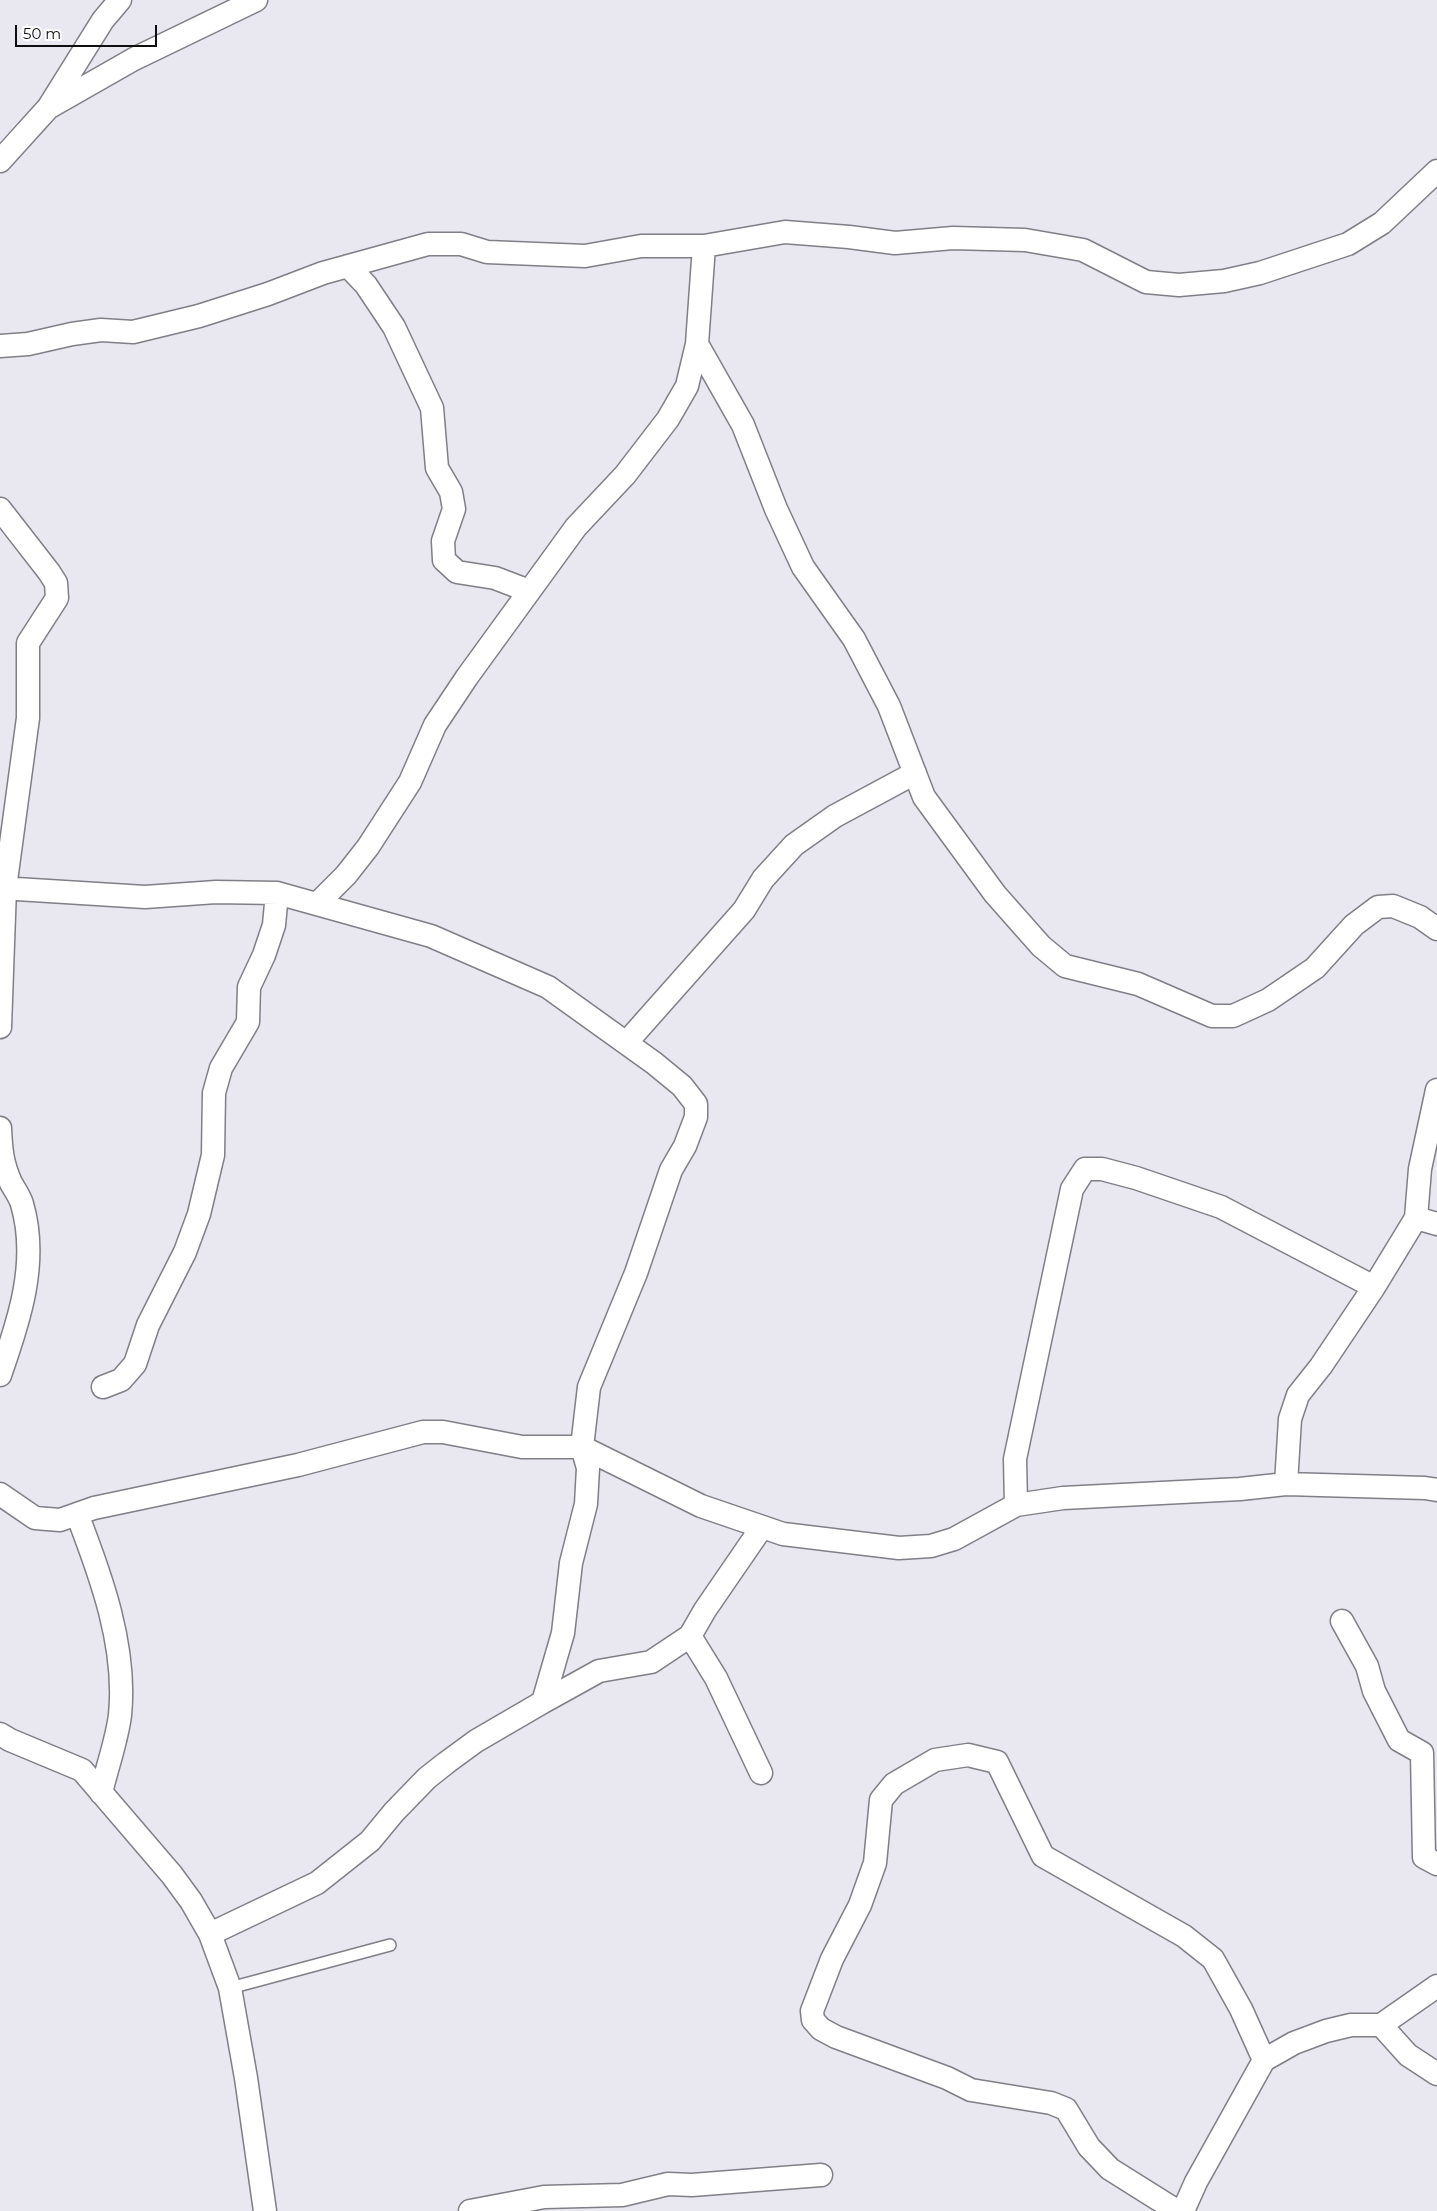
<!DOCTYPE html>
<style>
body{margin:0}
#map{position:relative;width:1437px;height:2211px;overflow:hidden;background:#e9e7f0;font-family:Montserrat,sans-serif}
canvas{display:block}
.scale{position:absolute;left:15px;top:25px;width:142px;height:22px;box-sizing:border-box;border:2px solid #0e0d10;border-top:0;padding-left:6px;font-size:15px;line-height:18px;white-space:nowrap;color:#0e0d10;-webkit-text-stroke:4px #fff;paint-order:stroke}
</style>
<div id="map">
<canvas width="1437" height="2211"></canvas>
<div class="scale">50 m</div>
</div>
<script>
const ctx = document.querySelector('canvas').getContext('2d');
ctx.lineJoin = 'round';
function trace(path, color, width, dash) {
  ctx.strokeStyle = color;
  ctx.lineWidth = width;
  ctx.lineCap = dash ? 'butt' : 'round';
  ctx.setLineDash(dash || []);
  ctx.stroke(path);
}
const service = new Path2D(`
 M230,1988L390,1945`);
const minor = new Path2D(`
 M48,108L134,59L256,0
 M0,161L48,108L103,20L120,0
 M348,266L366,285L394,327L432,408L437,468L451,492L454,509L443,541L444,560L457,572L495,578L529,591
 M697,344L743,425L776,509L803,567L854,639L889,706L924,797L995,894L1041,946L1065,966L1138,984L1212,1016H1233L1268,1000L1315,968L1354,925L1378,907L1393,906L1420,917L1437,929
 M0,346L28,344L72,334L101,330L133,332L199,316L268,294L323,273L428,244H461L487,252L585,256L641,246H704L785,232L849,237L895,243L953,238L1025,240L1083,250L1146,282L1179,285L1224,281L1260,273L1348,244L1382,223L1437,171
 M0,509L49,572L56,583L57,598L28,643V718L5,888L0,1027
 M0,888L145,897L216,892L277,893L431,936L548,987L654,1063L682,1086L696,1104V1117L685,1146L671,1170L636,1273L589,1387L582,1447L588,1468L586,1504L571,1563L563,1633L543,1702L476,1741L446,1763L427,1778L394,1812L370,1841L317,1883L210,1934
 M318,903L346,875L368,847L410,782L435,725L467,677L576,527L625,475L668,419L687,386L697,344L704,246
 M626,1043L744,910L763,879L794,845L835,816L915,773
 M0,1128C1,1150 2,1163 11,1183C15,1190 20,1197 22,1204C39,1262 19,1321 0,1375
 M1416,1218L1420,1169L1437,1090
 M1374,1287L1416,1218L1437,1224
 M103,1387L121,1380L135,1364L148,1325L185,1252L199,1214L213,1155L214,1093L221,1068L248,1022L249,987L264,955L274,925L277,893
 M0,1494L35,1518L60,1520L94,1508L298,1465L423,1432H443L522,1447H582L701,1506L783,1534L899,1548L931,1546L954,1539L1016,1505L1063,1498L1240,1489L1286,1484L1425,1488L1437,1490
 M1016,1505L1015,1459L1072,1189L1085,1169H1102L1136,1178L1221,1207L1374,1287L1321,1366L1298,1395L1290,1419L1286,1484
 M77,1514C101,1576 127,1647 120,1715C117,1740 107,1767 101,1793
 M1342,1621L1367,1666L1374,1691L1399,1740L1422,1753L1424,1857L1437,1864
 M690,1636L716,1678L761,1773
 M543,1702L599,1671L651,1662L690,1636L705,1610L762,1527
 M0,1734L10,1740L82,1770L172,1875L191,1901L210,1934L230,1988L246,2078L265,2211
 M1381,2025L1408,2055L1437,2074
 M470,2211L544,2197L622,2195L668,2184L692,2185L821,2175
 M1177,2211L1110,2169L1089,2147L1066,2109L1051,2103L971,2090L947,2078L836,2037L821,2029L813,2020L812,2011L832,1959L860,1905L875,1863L881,1800L894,1784L935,1760L968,1755L997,1762L1043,1856L1184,1936L1213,1959L1241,2009L1264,2060
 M1183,2211L1196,2182L1264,2060L1294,2043L1326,2031L1351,2025H1381L1437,1986`);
trace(service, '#807e86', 14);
trace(minor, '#807e86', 25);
trace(service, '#fff', 11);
trace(minor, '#fff', 22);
</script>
